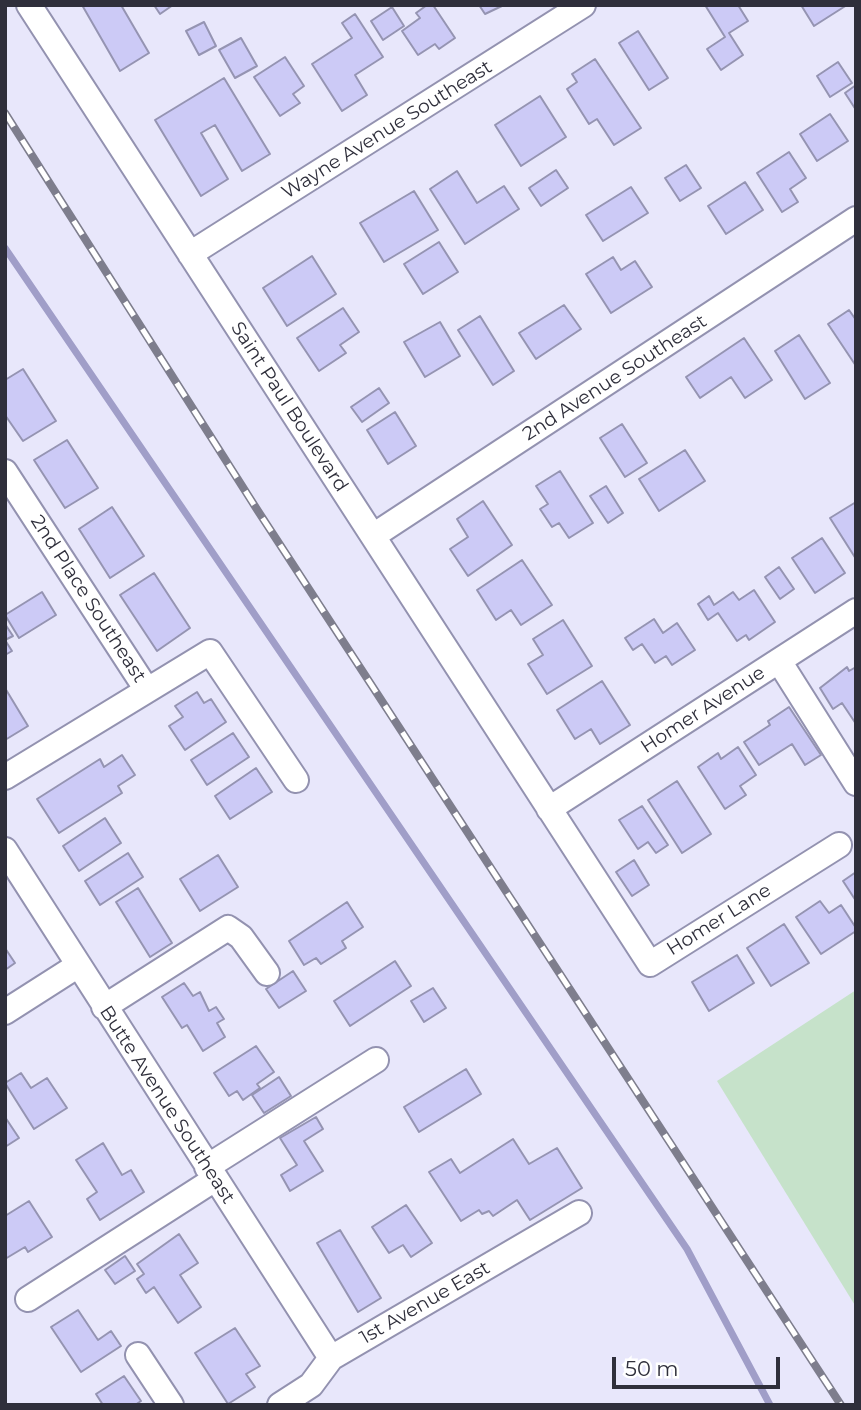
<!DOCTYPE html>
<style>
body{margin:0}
#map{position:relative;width:861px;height:1410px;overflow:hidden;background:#e8e7fb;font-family:Montserrat,sans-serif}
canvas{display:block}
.frame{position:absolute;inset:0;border:7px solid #2f2f3b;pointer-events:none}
.scale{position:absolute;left:612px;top:1357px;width:168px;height:32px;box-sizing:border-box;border:4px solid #2f2f3b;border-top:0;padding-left:9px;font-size:21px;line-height:24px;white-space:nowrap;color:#2f2f3b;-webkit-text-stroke:5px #fff;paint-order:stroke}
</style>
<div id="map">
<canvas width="861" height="1410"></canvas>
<div class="frame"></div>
<div class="scale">50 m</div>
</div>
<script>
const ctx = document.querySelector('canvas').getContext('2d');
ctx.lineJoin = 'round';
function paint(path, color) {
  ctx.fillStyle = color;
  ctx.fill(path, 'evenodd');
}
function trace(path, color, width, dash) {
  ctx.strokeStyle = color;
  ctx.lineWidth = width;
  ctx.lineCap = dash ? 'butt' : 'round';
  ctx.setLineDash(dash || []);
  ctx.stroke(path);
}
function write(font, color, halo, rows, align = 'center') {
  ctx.font = font + ' Montserrat,sans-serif';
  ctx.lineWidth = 5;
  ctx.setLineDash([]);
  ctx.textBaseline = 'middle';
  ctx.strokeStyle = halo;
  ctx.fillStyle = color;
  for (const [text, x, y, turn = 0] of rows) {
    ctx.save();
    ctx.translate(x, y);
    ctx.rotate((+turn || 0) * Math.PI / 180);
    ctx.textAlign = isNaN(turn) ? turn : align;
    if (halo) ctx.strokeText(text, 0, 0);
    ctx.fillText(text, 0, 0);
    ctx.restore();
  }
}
const green = new Path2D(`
 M856,990V1307L717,1081Z`);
const stream = new Path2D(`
 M5,248L687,1249L770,1405`);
const building = new Path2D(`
 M82,5H121L149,53L120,71Z
 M154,5H173L160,14Z
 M427,5H433L455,38L439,49L435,44L418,55L402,31L420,18L416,13Z
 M479,5H504L485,14Z
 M705,5H738L748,21L729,33L743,55L721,70L707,49L725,37Z
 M801,5H847L814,26Z
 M392,7L404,26L383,40L371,21Z
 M355,14L383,57L355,75L367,95L342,111L312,64L352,38L342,23Z
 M204,22L216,46L199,55L186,31Z
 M638,31L668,78L649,90L619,43Z
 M241,38L257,66L235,78L219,50Z
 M285,57L304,86L293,94L300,103L280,116L254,77Z
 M595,59L641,128L614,145L597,119L589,124L567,89L577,82L572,74Z
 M838,62L852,83L830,97L817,76Z
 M224,78L270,154L242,171L215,125L201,133L228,179L201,196L155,120Z
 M856,85V110L845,93Z
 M540,96L566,137L521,166L495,125Z
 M830,114L848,141L817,161L800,134Z
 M789,152L806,178L790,189L798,202L782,212L757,173Z
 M686,165L701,188L680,201L665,178Z
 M556,170L568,188L541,206L529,188Z
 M457,171L477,203L504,186L519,209L465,244L430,189Z
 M745,182L763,210L726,234L708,206Z
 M631,187L648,213L603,241L586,215Z
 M414,191L438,230L384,262L360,223Z
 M439,242L458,272L423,294L404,264Z
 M312,256L336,294L287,326L263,288Z
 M613,257L621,270L635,261L652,287L611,313L586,274Z
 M564,305L581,329L536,359L519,333Z
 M343,308L359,332L340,345L346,353L319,371L297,338Z
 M849,310L856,320V366L828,324Z
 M480,316L514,371L493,385L458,330Z
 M440,322L460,356L425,377L404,342Z
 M799,335L830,383L805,399L775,351Z
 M744,338L772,380L745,398L731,377L700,398L686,377Z
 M23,369L56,421L23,441L5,415V380Z
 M379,388L389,403L362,422L351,407Z
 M395,412L416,446L388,464L367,430Z
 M622,424L647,463L625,477L600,438Z
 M67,440L98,488L65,508L34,460Z
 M685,450L705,481L659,511L639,479Z
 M560,471L593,523L569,538L559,523L552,527L540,509L548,504L536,486Z
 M606,486L623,513L608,523L590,496Z
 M483,501L512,545L468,576L450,549L468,537L457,519Z
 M856,502V559L830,518Z
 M112,507L144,556L110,578L79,529Z
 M822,538L845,573L815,593L792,558Z
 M522,560L552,605L521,625L511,610L496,620L477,590Z
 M779,567L794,589L780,599L765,577Z
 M154,573L190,628L157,651L120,595Z
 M754,590L775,622L749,640L746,635L737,641L718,613L708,620L698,604L709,596L714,605L733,592L739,600Z
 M42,592L56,615L19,638L5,615Z
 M654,619L663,633L677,623L695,650L672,665L666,656L655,663L642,644L633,650L625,638Z
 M563,620L592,666L547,694L528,664L543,655L533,639Z
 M5,624L13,636L5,640L12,651L5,655Z
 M847,667L849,671L856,667V724L842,703L833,709L820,688Z
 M602,681L630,725L600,744L591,729L575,739L557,710Z
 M5,688L28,726L5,740Z
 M197,692L204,703L211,699L226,722L185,750L169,726L183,717L175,706Z
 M789,707L821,755L805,765L792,744L759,765L744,742L770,725L768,721Z
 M233,733L249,757L207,785L191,760Z
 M738,747L756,775L740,786L746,795L725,809L698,767L718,753L721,759Z
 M122,755L135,775L118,786L122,793L59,833L37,799L100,759L104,767Z
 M256,768L272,792L230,819L215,796Z
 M677,781L711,834L682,853L648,800Z
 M642,806L668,845L656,853L648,842L638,849L619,820Z
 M105,818L121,843L79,871L63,846Z
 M128,853L143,877L100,905L85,881Z
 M218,855L238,887L200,911L180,879Z
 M634,860L649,885L632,896L616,872Z
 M856,872V901L843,881Z
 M138,888L172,943L150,957L116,902Z
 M820,901L829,913L841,905L856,928V931L821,954L796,917Z
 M347,902L363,927L342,941L346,948L321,964L316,958L304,965L289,941Z
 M784,924L809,963L771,986L747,948Z
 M5,948L15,963L5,970Z
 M737,955L754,983L709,1011L692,982Z
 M395,961L411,986L350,1026L334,1001Z
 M293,971L306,991L279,1008L266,989Z
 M184,983L193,996L200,992L209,1011L216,1007L224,1019L217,1023L225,1037L203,1051L187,1025L182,1028L162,997Z
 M433,988L446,1008L424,1022L411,1001Z
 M256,1046L274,1072L257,1084L260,1088L243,1100L237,1091L229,1096L214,1073Z
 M466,1069L481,1094L419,1132L404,1107Z
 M21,1073L31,1088L47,1078L67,1108L34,1129L5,1083Z
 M279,1077L291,1096L264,1113L252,1095Z
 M5,1117L19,1138L5,1147Z
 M316,1117L323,1129L304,1141L323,1171L290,1191L281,1175L297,1165L280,1138Z
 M513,1139L529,1164L557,1148L582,1188L530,1220L517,1200L493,1216L489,1211L482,1214L479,1210L461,1221L429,1172L451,1159L460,1173Z
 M103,1143L122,1175L131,1170L144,1192L100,1220L87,1199L97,1192L76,1160Z
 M29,1201L52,1237L28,1252L25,1247L5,1259V1216Z
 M406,1205L432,1243L411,1257L403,1245L389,1253L372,1227Z
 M340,1230L381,1298L358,1312L317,1243Z
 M179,1234L198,1263L180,1275L201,1307L178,1323L154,1287L146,1293L137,1279L144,1274L137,1264Z
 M125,1256L135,1271L115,1284L105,1270Z
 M78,1310L98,1340L111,1331L121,1346L81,1372L51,1327Z
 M235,1328L260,1366L246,1374L255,1387L228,1404L195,1353Z
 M124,1376L141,1401L135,1405H103L96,1394Z`);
const minor = new Path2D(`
 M29,5L650,964L839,845
 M190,254L583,5
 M5,472L147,690
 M373,536L856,219
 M779,661L856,783
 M5,777L210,652L296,780
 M549,809L856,611
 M5,850L331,1358
 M104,1007L228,928L241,937L267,973
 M5,1012L77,966
 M207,1167L376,1060
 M28,1299L215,1179
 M138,1355L171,1405
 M280,1405L311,1385L331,1358L579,1213`);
const rail = new Path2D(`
 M5,113L258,511L841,1405`);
const streetNames = [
 ["Wayne Avenue Southeast",387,130,-32],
 ["2nd Avenue Southeast",615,378,-33],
 ["Saint Paul Boulevard",289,407,57],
 ["2nd Place Southeast",88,599,57],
 ["Homer Avenue",703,710,-33],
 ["Homer Lane",719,920,-32],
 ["Butte Avenue Southeast",167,1105,57],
 ["1st Avenue East",425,1303,-30]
];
paint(green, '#c6e2ca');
trace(stream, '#a09ec8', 7);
paint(building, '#cccaf6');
trace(building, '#9594b2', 2);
trace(minor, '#9392b0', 28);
trace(minor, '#fff', 24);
trace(rail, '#7e7e8d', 8);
trace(rail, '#fff', 5, [16]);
write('19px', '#2f2f3b', '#fff', streetNames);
</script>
